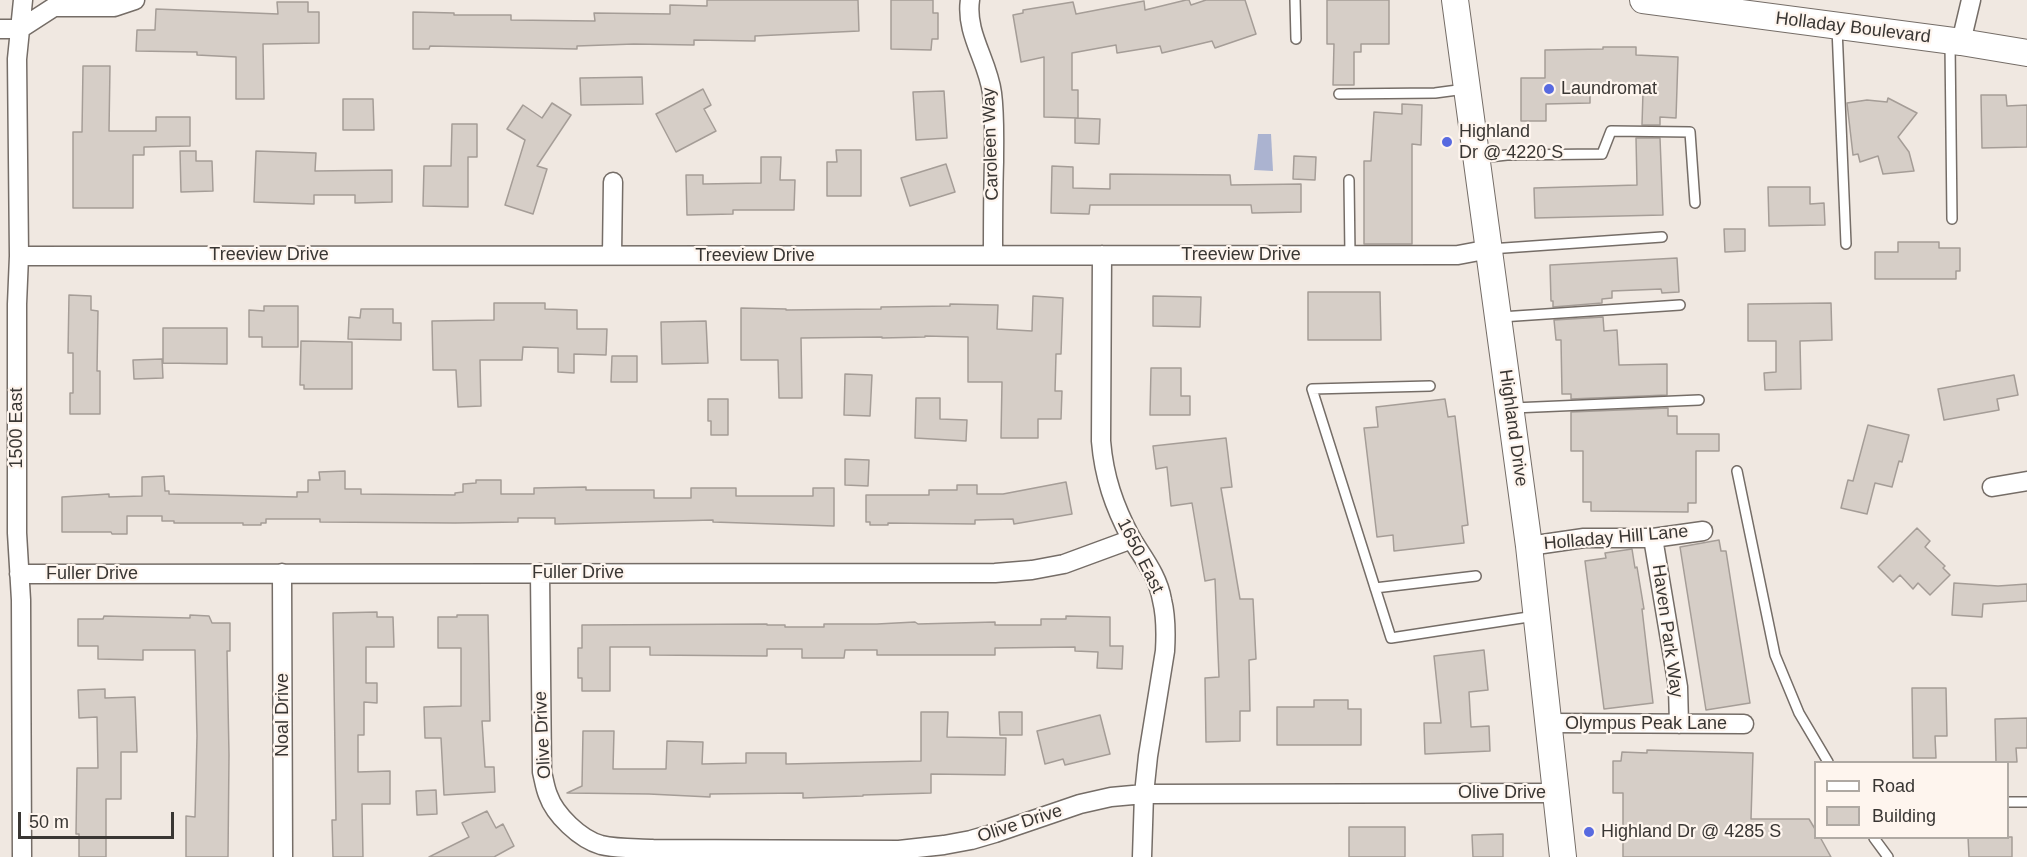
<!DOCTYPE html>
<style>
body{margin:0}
#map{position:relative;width:2027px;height:857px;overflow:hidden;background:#f0e8e1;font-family:Arial,sans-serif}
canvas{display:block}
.legend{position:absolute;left:1814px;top:761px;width:195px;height:78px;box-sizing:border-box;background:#fef5ee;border:2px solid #afa9a3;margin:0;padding:8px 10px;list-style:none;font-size:18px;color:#393633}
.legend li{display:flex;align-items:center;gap:12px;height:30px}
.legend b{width:30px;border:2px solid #afa9a3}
.scale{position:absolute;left:18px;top:812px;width:156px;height:27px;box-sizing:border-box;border:3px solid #393633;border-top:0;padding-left:8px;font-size:18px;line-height:21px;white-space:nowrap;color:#393633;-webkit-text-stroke:4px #fef5ee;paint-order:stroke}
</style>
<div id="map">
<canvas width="2027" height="857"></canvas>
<ul class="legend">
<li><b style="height:8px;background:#fff"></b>Road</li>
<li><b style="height:16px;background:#d6cec7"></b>Building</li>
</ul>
<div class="scale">50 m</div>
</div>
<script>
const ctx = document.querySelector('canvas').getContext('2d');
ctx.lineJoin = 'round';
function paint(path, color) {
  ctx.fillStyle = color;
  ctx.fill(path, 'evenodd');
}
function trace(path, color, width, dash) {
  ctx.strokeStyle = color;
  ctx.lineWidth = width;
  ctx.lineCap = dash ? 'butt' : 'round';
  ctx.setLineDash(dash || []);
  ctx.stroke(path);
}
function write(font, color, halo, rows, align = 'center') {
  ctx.font = font + ' Arial,sans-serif';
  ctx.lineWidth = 4.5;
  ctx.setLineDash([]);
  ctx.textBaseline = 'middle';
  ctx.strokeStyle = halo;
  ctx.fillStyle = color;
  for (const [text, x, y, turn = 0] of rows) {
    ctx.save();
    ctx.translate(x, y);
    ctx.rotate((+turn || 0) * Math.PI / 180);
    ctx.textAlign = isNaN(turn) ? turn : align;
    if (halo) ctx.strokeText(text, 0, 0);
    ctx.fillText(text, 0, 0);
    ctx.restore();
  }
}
const forest = new Path2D(`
 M1258,134H1271L1273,171L1254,170Z`);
const building = new Path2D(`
 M707,0H858L859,31L755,36V41L694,40V45L634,44L577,46V49L430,46L429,49H413V12L454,13V15H511V20L595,21L594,13L670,14V5L707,6Z
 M891,0H933V13H938V39H932L931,50L891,49Z
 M1186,0H1189L1191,5L1206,0H1245L1256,34L1215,48L1212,41L1162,53L1160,46L1117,53L1116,45L1072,53V90H1078V118L1044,117V57L1021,62L1013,15L1023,13V10L1073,2L1076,14L1144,1L1145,10Z
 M1327,0H1389V44H1361V52H1354V85H1333L1334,44H1327Z
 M277,2H308V12H319V43L263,44L264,99H236V57L197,55V52L136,51L137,30H155L156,9L278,14Z
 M1603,47H1636V55L1678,57L1676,118L1660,117V125H1642L1643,92H1590V103L1546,104V121H1521V78H1545V50L1603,49Z
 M83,66H110L109,131H156V117H190V146L144,147V155H133V208H73V132H82Z
 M642,77L643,104L581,105L580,78Z
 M703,89L711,105L704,109L716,131L676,152L656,114Z
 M944,91L947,138L916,140L913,92Z
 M1981,95H2006L2007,106L2027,105V147L1982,148Z
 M1888,98L1917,113L1898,137L1909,152L1914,171L1883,174L1878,156L1860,162L1858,154L1853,155L1847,103L1867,100L1887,102Z
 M343,99H373L374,130H343Z
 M552,103L571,115L537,166L547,169L533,214L505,205L525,140L507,129L523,105L542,118Z
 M1402,104L1422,105L1421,145L1412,144V244H1364V161H1371L1374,112L1402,114Z
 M1075,118L1100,119L1099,144L1075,143Z
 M452,124H477V157H468V207L423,206L424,166H451Z
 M1636,138H1660L1663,215L1535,218L1534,188L1637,185Z
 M836,150H861V196H827V162H837Z
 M180,151H196V161H212L213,191L181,192Z
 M256,151L316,153L315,171L392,170V202L355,203V195H314V204L254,202Z
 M1294,156L1316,157L1315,180L1293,179Z
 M761,157H781L780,180H795L794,210H733V214L687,215L686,175H703V184L761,183Z
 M946,164L955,192L910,206L901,178Z
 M1052,166L1073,167V188L1110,189V174L1230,175L1231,185L1301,184V212L1252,213L1251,205H1090L1089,214L1051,213Z
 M1768,187H1810V204L1824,203L1825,225L1769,226Z
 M1724,229H1745V251L1725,252Z
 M1898,242H1939V248H1960V271H1956V279H1875V252H1898Z
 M1677,258L1679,292L1662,293L1661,289L1612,291V298L1602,299V303L1553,307V301H1551L1550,265Z
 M1308,292H1380L1381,340H1308Z
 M69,295L91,296V310L98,311L97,371H100V414H70V393H73V353H68Z
 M1033,296L1063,298L1061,354H1056L1055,391H1062L1061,419H1038V438H1001L1002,382H968V337L925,336V337L882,338V337L801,338L802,398H779L778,360H741V308L786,309V310L881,309V307L950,306V304L998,305L997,329L1032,331Z
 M1153,296L1201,297L1200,327L1153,326Z
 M494,303H545V309L577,310V329H607L606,355L574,354V373L558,372V348L523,347L522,360H480L481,406L458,407L456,370H433L432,321L494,320Z
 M1831,303L1832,340L1800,341L1801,389L1765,390L1764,373L1776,372V341H1748V304Z
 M264,306H298V347H262V337H249V310L264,311Z
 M361,309H393V323H401V340L348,339L349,317L360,318Z
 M1603,317L1604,331L1617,330L1619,365L1667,364V395L1571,399V394H1562L1561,340H1556L1554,320Z
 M706,321L708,363L662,364L661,322Z
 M163,328H227V364L163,363Z
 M301,341L352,342V389H304V385H300Z
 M612,356H637V382H611Z
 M162,359L163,378L134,379L133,360Z
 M1151,368H1181V396H1190V415H1150Z
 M845,374L872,375L870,416L844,415Z
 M2014,375L2018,395L1997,399L1999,410L1944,420L1938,389Z
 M916,398H940V419L967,420L966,441L915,438Z
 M708,399H728V435H711V421H708Z
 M1445,399L1448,417L1455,416L1468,525L1462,526L1464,543L1394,551L1393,535L1377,537L1364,428L1378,427L1376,407Z
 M1668,408V416H1677V434H1719V451H1696V503H1688V512L1591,511V502H1583V451H1571V412Z
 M1868,425L1909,435L1902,462L1899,461L1892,487L1875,483L1867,514L1841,508L1848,480L1853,481Z
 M1226,438L1232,487L1221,488L1240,599H1253L1256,659L1249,660L1250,711H1240V741L1206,742L1205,678L1219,677L1215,579L1205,581L1192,503L1171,506L1167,467L1156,469L1153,446Z
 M845,459L869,460L868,486L845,485Z
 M345,471V489H361V494L455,495V493L463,492V484L476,483V480H501V494H534V488L586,487V490H654V498H691V488H736V496H813V488H834V526L713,522V520L555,524V518H518V522L455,523L320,522V519H266V523H261V525H243V523H174V521H162V516H127V534H112L111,532H62V497L109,494V497L142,496V477L164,476L165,491H169V494L297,497V492H308V480H320L319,472Z
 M1066,482L1072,514L1014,524L1013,519L975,520V524L888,523V525H870V522H866V495H929V490H957V485H977V494H1003Z
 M1917,528L1930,541L1925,547L1945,566L1943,568L1950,575L1930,595L1918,583L1913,589L1900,575L1893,582L1878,567Z
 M1719,540L1721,551H1726L1750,703L1706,710L1680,547Z
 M1632,549L1635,568L1637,567L1644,609H1642L1653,703L1604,709L1585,561L1606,558L1605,553Z
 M1954,583L1998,586L2027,584V601L1983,604L1982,617L1952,615Z
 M377,612V617H393L394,647H366V683H377V703L364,702V735H358V772L390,771V804H362L363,857H333L332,820H336L333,613Z
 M190,615L209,616L212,623H230V651H227L229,755L228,857H186V816L195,817L197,736L195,650H143V660L98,659V646H78V619H103L104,616L190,618Z
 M457,615H488L490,721H482L485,767H494L495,792L444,795L441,738H425L424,707L461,706V648H438V617H457Z
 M1066,616L1110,617V646H1123L1122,669L1097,668L1098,652L1075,651V647L995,648V655H877V650H845L844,658H802V649H767V656L650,655V647H610V691H582V678H578V648H582V625L767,624V625H785V627H824V624H877L915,622L918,624L995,622V625H1041V619H1066Z
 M1484,650L1488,690L1469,692L1471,727L1489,726L1490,751L1425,754L1424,723H1441L1434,656Z
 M1912,688H1946L1947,736H1935L1936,758H1913Z
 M105,689V698L135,697L137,752H121V799H106V857H79V834H76L77,768H98L97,717L79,718L78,690Z
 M1314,700H1348V709H1361V745H1277V707H1314Z
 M921,712H948L947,737L1006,738L1005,775L931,774V793L863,795V796L803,798V793L710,794V797L649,794L567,793L582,786L583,731H614L613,769H666L667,741L703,742L702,764L746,763V753H786V764L921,761Z
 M999,712H1022V735H1000Z
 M1100,715L1110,754L1065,765L1063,759L1045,764L1037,731Z
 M2027,718V748H2016L2017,762H1996L1995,719Z
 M1647,750L1753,753L1751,819H1809L1815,829V837H1820L1831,857H1623V793H1613V761H1621L1622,752L1647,753Z
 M436,790L437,814L417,815L416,791Z
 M487,811L496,828L503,824L514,846L494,857H429L469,837L462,823Z
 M1349,827H1405V857H1349Z
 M1503,834V857H1473L1472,835Z
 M1968,837H2012V857H1969Z`);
const lane = new Path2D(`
 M1295,0L1296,39
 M1837,28L1846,244
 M1950,43L1952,219
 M1339,94L1435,93L1465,89
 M1480,158L1507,155L1602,154L1611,131L1690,132L1695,203
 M1349,180L1350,255
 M1490,249L1662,237
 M1501,317L1680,305
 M1430,386L1312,389L1391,638L1535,616
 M1513,408L1699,400
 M1737,471L1775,655L1799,713L1828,762
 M1375,588L1476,576
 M2008,802H2027
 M1874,838L1888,857`);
const street = new Path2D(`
 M970,0C965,33 988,61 992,93C995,116 994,139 994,162C993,193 993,224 993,255
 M0,29H20L54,7H114L135,0
 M1961,42L1971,0
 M612,255L613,182
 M1102,255L1101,441C1104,477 1114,506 1131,538C1143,558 1158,576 1162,600C1166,616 1166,634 1165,651L1148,756L1144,794L1142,857
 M19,256L1458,255L1490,249
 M1992,487L2027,481
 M1653,538L1678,687L1679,724
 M1529,546L1584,538H1653L1703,531
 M282,573L283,857
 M540,573L542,772C544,780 545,788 548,795C555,815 580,839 601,845C618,849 636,848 653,849L899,850L944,845L971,840L995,833L1080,804L1111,797L1144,794L1556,793
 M19,574L995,573L1032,570L1064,564L1132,539
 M1549,723L1744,724
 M22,857L21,600L17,533V304L19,256L17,59L23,0`);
const secondary = new Path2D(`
 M1455,0L1529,546L1563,857
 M1643,0L1961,42L2027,53`);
const markers = [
 [1549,89,6,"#586ae0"],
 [1447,142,6,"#586ae0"],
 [1589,832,6,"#586ae0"]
];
const streetNames = [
 ["Holladay Boulevard",1853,28,7],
 ["Caroleen Way",991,144,-92],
 ["Treeview Drive",269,255],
 ["Treeview Drive",1241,255],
 ["Treeview Drive",755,256],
 ["1500 East",17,428,-90],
 ["Highland Drive",1513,428,82],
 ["Holladay Hill Lane",1616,538,-5],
 ["1650 East",1140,556,63],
 ["Fuller Drive",578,573],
 ["Fuller Drive",92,574],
 ["Haven Park Way",1667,631,82],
 ["Noal Drive",283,715,-90],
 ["Olympus Peak Lane",1646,724],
 ["Olive Drive",543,735,-93],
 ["Olive Drive",1502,793],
 ["Olive Drive",1020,824,-18]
];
const poiNames = [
 ["Laundromat",1561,89],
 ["Highland",1459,132],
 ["Dr @ 4220 S",1459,153],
 ["Highland Dr @ 4285 S",1601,832]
];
paint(forest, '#abb3d0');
paint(building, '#d6cec7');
trace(building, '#a59d97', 1.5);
trace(lane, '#756d67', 12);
trace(street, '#756d67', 21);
trace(secondary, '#756d67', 28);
trace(lane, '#fff', 9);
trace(street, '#fff', 18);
trace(secondary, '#fff', 26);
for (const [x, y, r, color] of markers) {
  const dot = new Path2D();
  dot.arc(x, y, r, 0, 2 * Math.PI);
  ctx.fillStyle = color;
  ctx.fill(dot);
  trace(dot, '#fef5ee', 2);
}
write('18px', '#393633', '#fef5ee', streetNames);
write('18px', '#393633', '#fef5ee', poiNames, 'left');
</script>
